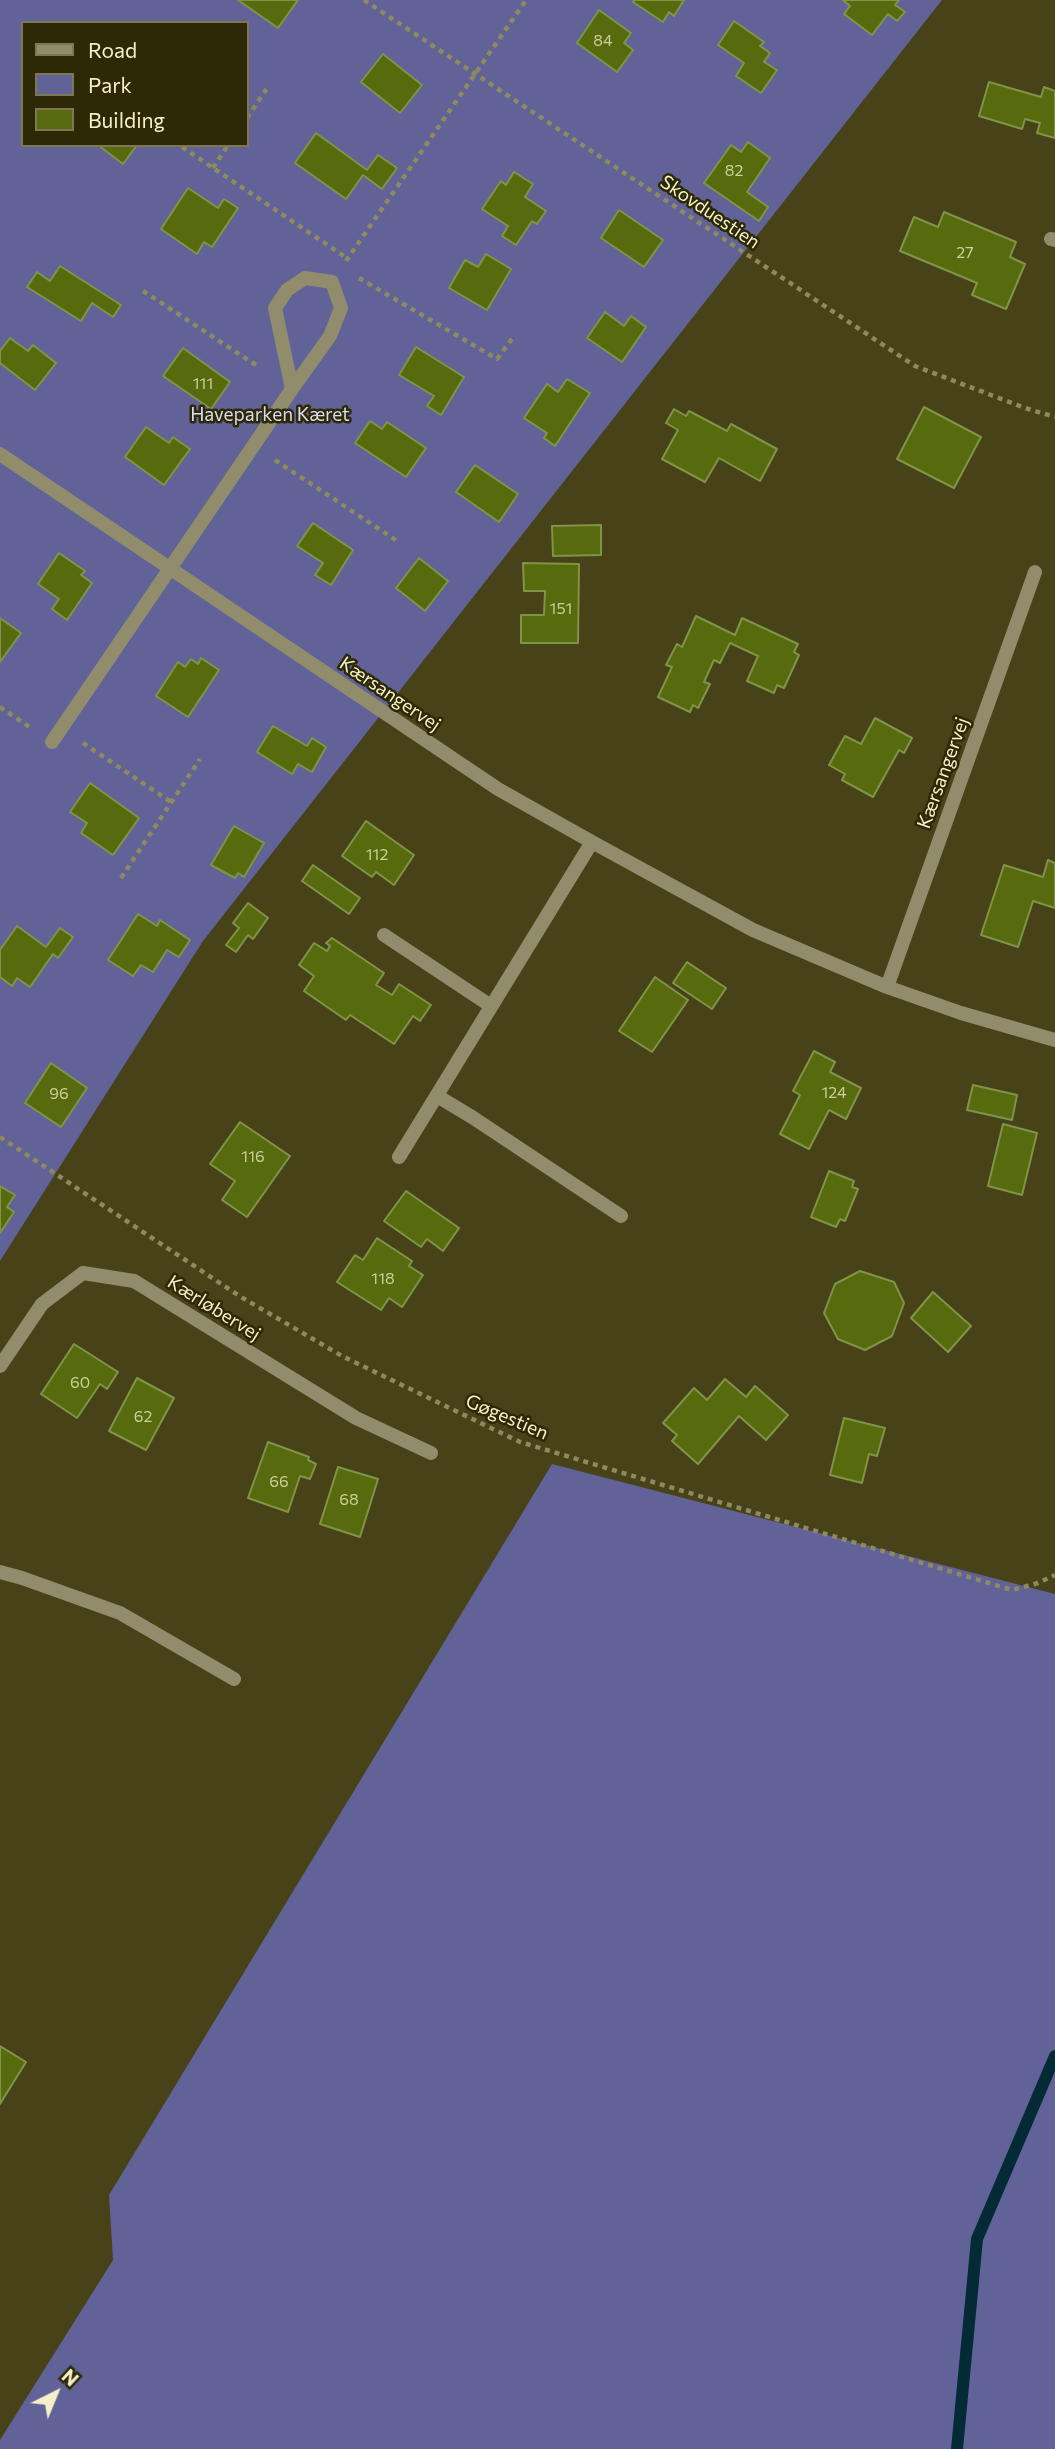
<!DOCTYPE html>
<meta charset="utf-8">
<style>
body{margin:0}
#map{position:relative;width:1055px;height:2449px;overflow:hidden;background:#474217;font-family:Commissioner,sans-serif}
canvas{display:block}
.legend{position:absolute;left:21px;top:21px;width:228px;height:126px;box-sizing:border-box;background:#2d2805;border:2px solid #7d7853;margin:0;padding:9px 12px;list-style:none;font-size:21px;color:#f4f0c8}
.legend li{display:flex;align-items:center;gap:14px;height:35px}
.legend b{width:35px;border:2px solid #7d7853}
.north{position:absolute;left:21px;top:2358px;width:70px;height:70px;-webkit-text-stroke:5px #2d2805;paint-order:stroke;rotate:43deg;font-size:19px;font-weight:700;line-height:28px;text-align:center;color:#f4f0c8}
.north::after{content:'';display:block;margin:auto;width:24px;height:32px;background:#f4f0c8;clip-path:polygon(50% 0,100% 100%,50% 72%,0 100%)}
</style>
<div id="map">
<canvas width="1055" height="2449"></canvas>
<ul class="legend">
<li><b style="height:9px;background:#908c6c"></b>Road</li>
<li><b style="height:19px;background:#606298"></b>Park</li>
<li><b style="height:19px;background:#576a0d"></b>Building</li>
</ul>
<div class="north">N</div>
</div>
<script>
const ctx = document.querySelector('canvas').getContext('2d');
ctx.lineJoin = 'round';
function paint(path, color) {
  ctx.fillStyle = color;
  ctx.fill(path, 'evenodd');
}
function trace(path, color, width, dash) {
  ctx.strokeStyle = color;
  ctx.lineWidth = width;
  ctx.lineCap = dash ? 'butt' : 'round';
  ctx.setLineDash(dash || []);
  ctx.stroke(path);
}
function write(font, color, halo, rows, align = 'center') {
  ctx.font = font + ' Commissioner,sans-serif';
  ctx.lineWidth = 5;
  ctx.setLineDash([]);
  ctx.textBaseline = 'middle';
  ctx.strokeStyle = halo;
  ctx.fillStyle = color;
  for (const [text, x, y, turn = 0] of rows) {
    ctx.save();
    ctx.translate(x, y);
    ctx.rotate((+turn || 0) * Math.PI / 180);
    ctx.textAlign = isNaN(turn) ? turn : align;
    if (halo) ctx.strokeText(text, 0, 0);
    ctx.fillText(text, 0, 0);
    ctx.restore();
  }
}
const green = new Path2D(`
 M0,0H942L203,941L0,1261ZM23,23H247V145H23Z
 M552,1464L1055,1594V2449H0V2440L113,2260L109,2195Z`);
const stream = new Path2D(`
 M957,2449L977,2239L1055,2056`);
const building = new Path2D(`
 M238,0H298L278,28Z
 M634,0H684L674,16L669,12L663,22L633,2Z
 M843,0H899L895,5L905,12L897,21L888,14L872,35L844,14L850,6Z
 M599,10L631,33L624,43L633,50L617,72L577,43Z
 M734,21L764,42L760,46L770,53L764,62L777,70L761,93L736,76L744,63L718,45Z
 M383,54L422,85L400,113L361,82Z
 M989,82L1041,97L1044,87L1055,91V138L1037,133L1040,123L1025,119L1022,129L979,116Z
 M316,133L367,170L378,155L397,168L382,189L363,175L346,199L295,163Z
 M748,142L770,158L747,192L768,207L759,221L704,183L731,145L741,152Z
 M98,145H137L123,164Z
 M514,172L533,184L525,197L546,211L537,224L532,221L516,245L502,236L508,226L482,209L501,181L506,185Z
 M188,188L218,208L224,199L238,208L212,247L204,242L197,254L161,229Z
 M619,210L663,240L644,267L601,238Z
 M944,212L1016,242L1010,257L1025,264L1006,309L972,295L977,283L900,251L914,217L938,227Z
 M486,254L511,269L487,310L449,288L465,260L478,267Z
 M60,266L121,305L113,317L92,303L81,321L27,287L37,272L50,281Z
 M605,312L624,326L631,316L646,327L622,362L587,338Z
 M10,338L28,351L33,345L56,363L35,390L0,363V351Z
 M416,347L464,377L441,415L427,406L434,396L399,375Z
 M183,348L230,382L211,409L163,376Z
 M567,379L590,393L555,446L544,438L547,433L524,418L547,384L558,392Z
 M924,407L981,437L954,488L897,459Z
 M674,409L686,416L689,411L727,431L731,424L777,449L760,481L719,458L705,482L662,459L678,430L666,423Z
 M370,421L382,429L387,422L426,448L406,477L355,443Z
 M146,427L169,443L173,437L190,449L164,485L125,457Z
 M475,465L518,494L499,522L456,492Z
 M313,523L353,550L331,585L315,575L323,563L297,546Z
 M601,525V555L553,556L552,526Z
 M59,553L85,571L81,575L92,583L67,620L52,609L59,599L38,584Z
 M419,558L448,581L425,611L396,588Z
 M523,563L579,564L578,643H521V615H544L545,591H524Z
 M696,616L735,635L742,618L798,644L794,652L799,655L784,688L777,685L774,693L747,681L758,656L730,643L720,663L714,660L704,682L710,684L698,708L693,705L690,712L658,697L672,667L666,665L677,644L682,647Z
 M0,618L21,633L0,662Z
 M201,658L219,670L188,717L156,696L178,662L185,667L191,659L198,664Z
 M875,718L912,738L904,753L899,750L873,797L842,780L845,774L829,765L845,736L861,744Z
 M273,726L307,746L312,738L326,747L312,772L298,764L292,774L257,752Z
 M90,783L139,818L113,855L81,833L87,823L70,812Z
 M366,821L414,855L394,885L376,872L372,877L342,856Z
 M234,826L264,843L244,877L238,873L235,878L211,865Z
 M1048,860L1055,863V908L1033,901L1018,947L981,935L1004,865L1043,877Z
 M313,865L360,898L349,914L302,881Z
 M248,903L268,918L253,939L248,935L236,952L226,945L239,928L233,923Z
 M138,914L157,926L160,920L190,940L179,957L167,950L153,972L141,965L133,976L108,960Z
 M17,926L46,947L60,928L73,937L58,958L53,954L30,987L17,978L12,986L0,977V950Z
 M332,938L384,973L376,985L392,995L399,984L431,1005L420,1021L413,1016L394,1044L350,1015L346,1020L304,991L314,976L299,965L314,943L327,951L330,946L326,943Z
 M687,962L726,988L712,1009L673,983Z
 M655,977L688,1000L652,1052L619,1031Z
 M814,1051L835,1062L830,1072L861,1088L846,1119L829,1110L809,1149L780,1134L800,1095L793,1091Z
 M51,1063L87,1088L61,1127L25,1103Z
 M973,1085L1017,1095L1012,1120L967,1110Z
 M240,1122L290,1156L247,1217L222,1200L235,1181L210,1164Z
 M1003,1124L1037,1133L1022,1195L988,1186Z
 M829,1171L854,1181L852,1187L858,1189L845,1221L840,1219L836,1227L811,1217Z
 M0,1186L15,1195L7,1207L14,1212L0,1233Z
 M406,1191L459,1228L443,1251L427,1239L421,1247L384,1221Z
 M377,1238L412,1261L409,1266L423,1275L402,1307L389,1298L381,1310L337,1282L355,1255L363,1260Z
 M860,1271L894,1282L904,1303L892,1336L865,1350L838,1339L824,1313L835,1284Z
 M933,1292L971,1326L948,1352L911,1318Z
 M74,1344L118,1372L107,1389L100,1384L77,1418L41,1394Z
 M137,1378L174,1398L146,1450L109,1431Z
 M725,1379L746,1397L755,1386L788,1415L766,1440L739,1416L698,1464L672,1441L677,1435L663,1423L694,1388L707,1400Z
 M844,1418L885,1428L877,1456L869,1454L862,1483L830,1475Z
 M268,1442L309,1457L308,1460L316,1464L310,1479L300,1476L288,1512L248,1498Z
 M338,1467L378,1479L360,1537L320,1524Z
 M0,2046L26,2062L0,2104Z`);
const path = new Path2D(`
 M364,0L915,366L1025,408L1055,417
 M247,118L269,85
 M182,147L344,256
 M213,168L228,145
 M346,261L526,0
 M359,278L497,359L514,336
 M143,291L259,367
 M275,460L397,541
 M0,707L31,728
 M83,743L171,802
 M121,878L200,759
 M0,1137L241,1297L342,1356L520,1442L1012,1590L1038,1583L1055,1575`);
const minor = new Path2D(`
 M1051,239L1055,240
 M0,454L498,789L592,842L753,930L887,987L961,1013L1055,1040
 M52,742L292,389L275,308L287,290L305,278L332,282L341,308L330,336L292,389
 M384,935L491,1006
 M887,987L1035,572
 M437,1096L472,1117L621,1216
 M399,1157L592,842
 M0,1366L42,1304L83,1273L134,1281L356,1418L431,1453
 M0,1572L22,1578L120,1613L234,1679`);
const numberNames = [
 ["84",603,41],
 ["82",734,171],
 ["27",965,253],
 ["111",203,384],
 ["151",561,609],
 ["112",377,855],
 ["124",834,1093],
 ["96",59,1094],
 ["116",253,1157],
 ["118",383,1279],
 ["60",80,1383],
 ["62",143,1417],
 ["66",279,1482],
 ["68",349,1500]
];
const streetNames = [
 ["Skovduestien",710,212,34],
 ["Kærsangervej",390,694,34],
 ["Kærsangervej",943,773,-70],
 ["Kærløbervej",214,1308,32],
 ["Gøgestien",507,1417,23]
];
const parkNames = [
 ["Haveparken Kæret",270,415]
];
paint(green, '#606298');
trace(stream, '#032a35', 12);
paint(building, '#576a0d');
trace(building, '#809449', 2);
trace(path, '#8e895f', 4.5, [5, 5]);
trace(minor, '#908c6c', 14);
write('16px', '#cdce99', null, numberNames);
write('19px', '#f4f0c8', '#2d2805', streetNames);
write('19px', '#d9dbf0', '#2d2805', parkNames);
</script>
